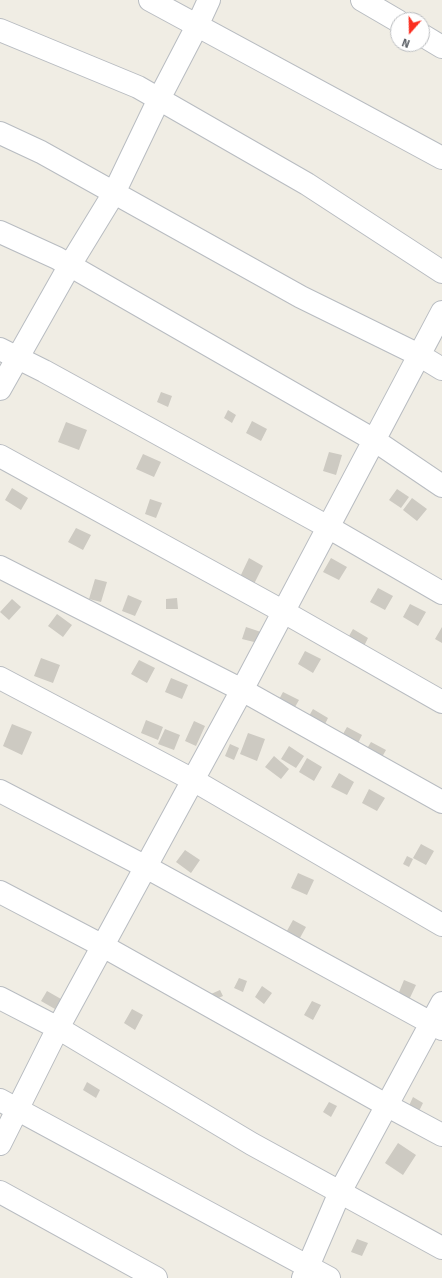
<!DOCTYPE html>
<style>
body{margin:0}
#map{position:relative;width:442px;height:1278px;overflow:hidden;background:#f0ede4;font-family:Signika,sans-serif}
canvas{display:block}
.north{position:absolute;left:390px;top:12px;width:40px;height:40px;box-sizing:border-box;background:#fff;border:1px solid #bdbfc2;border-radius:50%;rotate:200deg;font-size:11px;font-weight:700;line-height:16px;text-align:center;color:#5b6066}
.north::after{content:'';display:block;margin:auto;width:14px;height:18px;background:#fb2d1f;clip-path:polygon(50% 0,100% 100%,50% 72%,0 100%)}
</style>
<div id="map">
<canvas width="442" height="1278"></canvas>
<div class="north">N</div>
</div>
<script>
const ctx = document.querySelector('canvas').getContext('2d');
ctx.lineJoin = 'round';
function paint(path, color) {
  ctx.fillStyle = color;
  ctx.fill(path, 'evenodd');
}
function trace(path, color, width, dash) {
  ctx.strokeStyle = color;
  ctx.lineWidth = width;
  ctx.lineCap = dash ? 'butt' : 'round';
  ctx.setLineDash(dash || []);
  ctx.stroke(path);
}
const building = new Path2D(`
 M161,392L172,396L168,407L157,402Z
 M228,410L236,415L232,423L224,418Z
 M252,421L267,429L261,441L246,433Z
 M66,422L87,430L79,450L58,442Z
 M329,452L342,455L336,475L323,471Z
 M143,454L161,462L154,477L136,469Z
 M12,488L28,498L21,510L5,500Z
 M397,489L409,497L401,508L389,500Z
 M412,498L427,509L417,521L403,510Z
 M150,499L162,503L156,518L145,514Z
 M76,528L91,535L83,550L68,542Z
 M249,558L263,566L253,586L239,579Z
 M331,558L347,567L339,580L323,572Z
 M95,579L107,582L101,602L89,599Z
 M378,588L393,596L385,610L370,602Z
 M128,595L142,601L135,616L122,611Z
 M177,598L178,609H166V599Z
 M12,599L21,607L9,620L0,612Z
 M410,604L426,612L418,626L403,617Z
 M57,614L72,625L63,637L48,626Z
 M246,627L261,632L258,643L242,639Z
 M442,627V643L435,639Z
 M353,629L368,638L361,652L345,643Z
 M305,651L321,659L313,673L298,664Z
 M41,658L60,665L53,683L34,676Z
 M139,660L155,668L147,683L131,674Z
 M171,678L188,685L182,699L165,692Z
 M283,692L299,700L291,714L276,705Z
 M313,709L328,718L321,732L305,723Z
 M146,720L163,727L158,740L141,733Z
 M194,721L205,726L196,746L185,741Z
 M12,724L32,732L22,755L3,746Z
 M347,727L362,735L355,749L339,741Z
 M165,729L180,735L174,750L158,744Z
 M248,733L265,739L257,761L240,754Z
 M371,742L386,750L378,764L363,755Z
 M230,744L239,748L234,760L225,756Z
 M289,746L304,756L296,768L281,759Z
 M274,756L289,769L281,779L265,767Z
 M307,758L322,767L314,781L299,772Z
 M339,773L354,782L347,795L331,787Z
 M369,789L385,798L377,811L362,803Z
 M421,844L434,851L426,865L413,858Z
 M185,850L200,860L191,873L176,862Z
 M407,856L413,859L409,867L403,864Z
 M298,873L314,880L307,895L291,888Z
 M293,920L306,927L296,945L283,938Z
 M239,978L247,981L243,992L234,988Z
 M404,980L416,985L408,1002L397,997Z
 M262,986L272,993L264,1004L255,997Z
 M220,990L223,996L214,1000L211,994Z
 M47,991L61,999L55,1009L41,1001Z
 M312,1001L321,1005L313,1020L304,1015Z
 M132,1009L143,1015L135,1030L124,1023Z
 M87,1082L100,1090L96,1098L83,1090Z
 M413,1097L423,1103L417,1115L407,1110Z
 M329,1102L337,1106L331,1117L323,1112Z
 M398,1143L416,1155L403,1175L385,1163Z
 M357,1239L368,1243L362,1256L351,1252Z`);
const minor = new Path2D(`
 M150,0L442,158
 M362,0L398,21
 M0,30L138,87L307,184L442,272
 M422,35L442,47
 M0,133L41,152L301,297L419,355L442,369
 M0,232L57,258L374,440L442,486
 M0,349L44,371L328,527L442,593
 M0,389L70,265L114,193L159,99L197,26L209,0
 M0,456L284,612L442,702
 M0,567L242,690L442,802
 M0,678L193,780L442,925
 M0,791L146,867L442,1029
 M0,892L103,946L386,1105L442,1135
 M0,998L58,1028L252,1144L442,1248
 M0,1100L329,1278
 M0,1144L58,1028L242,690L442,312
 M0,1192L156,1278
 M303,1278L340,1192L442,1003`);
paint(building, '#cdcac2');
trace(minor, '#b8bcc1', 24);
trace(minor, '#fff', 22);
</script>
